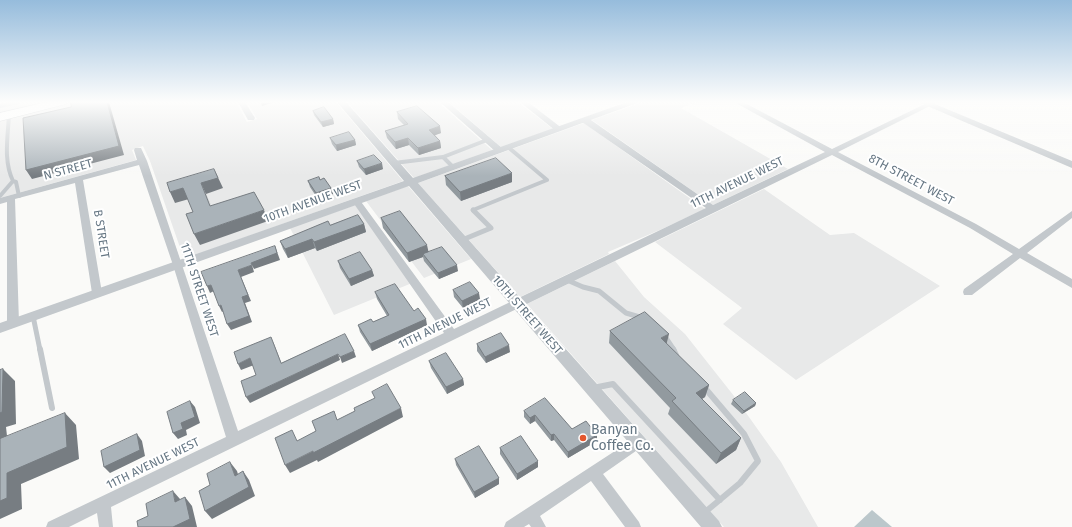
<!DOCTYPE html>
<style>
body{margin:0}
canvas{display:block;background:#fafaf8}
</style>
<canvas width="1072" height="527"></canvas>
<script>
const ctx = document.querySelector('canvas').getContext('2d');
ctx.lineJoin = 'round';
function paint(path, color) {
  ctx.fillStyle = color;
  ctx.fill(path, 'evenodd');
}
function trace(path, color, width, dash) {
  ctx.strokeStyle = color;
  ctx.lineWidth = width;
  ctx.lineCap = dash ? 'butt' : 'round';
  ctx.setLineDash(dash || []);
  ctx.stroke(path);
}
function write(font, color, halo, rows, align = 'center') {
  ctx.font = font + ' "Fira Sans",sans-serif';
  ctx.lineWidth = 4;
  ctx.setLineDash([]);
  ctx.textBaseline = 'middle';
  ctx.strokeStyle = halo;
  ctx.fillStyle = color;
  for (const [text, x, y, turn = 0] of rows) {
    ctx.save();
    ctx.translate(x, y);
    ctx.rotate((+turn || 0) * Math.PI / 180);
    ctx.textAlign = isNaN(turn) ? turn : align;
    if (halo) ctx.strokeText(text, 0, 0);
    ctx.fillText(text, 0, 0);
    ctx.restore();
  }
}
const built = new Path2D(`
 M0,102H44L45,105L0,115Z
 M70,102H236L247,122L257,119L247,102H336L403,181L184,259L150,161L143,146L132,150L136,160L0,198V118Z
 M347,102H438L492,150L414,178Z
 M449,102H518L553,129L501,147Z
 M643,102H697L681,108L788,169L713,205L592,120Z
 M584,123L705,209L662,229L608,252L609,254L520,297L418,183Z
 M408,186L471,259L424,278L366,201Z
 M764,189L830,235L854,233L940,286L796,380L723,324L742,308L655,242Z
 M355,205L412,283L334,315L290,228Z
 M615,261L644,297L685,334L734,396L781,462L818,527H724L527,304Z`);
const water = new Path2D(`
 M872,510L892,527H854Z`);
const serviceFar2 = new Path2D(`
 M0,106L18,102
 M9,114C8,137 3,160 13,181
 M443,157L487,140
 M394,163L443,157L453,167
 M0,196L13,181L16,182L19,196
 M474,211L473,210L547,180L508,147`);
const serviceFar1 = new Path2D(`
 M462,240L491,228L473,210
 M567,280L583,287L599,291L626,313L643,318
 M33,316L40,350
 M664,335L674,350`);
const service = new Path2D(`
 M40,349L52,408
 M673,349L676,355
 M704,387L744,434L758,461L740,483L704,513
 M593,388L613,384L720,500`);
const minor = new Path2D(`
 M238,102H245L255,118L254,120H248Z
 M440,102H448L502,148V152H496Z
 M520,102H528L563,129L559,131H556Z
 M734,102H743L832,149L929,102H938L838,152L976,224L1019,249L1072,211V218L1027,253L1072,279V288L1020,258L972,295H964L963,292L964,289L1013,254L970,228L832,155L111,507L113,527H99L97,513L69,527H46L48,522L226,437L173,265L139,165L83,180L102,293L101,296H93L92,293L75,183L15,199L19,323L17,326L13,327L9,326L7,323V202L0,204V198L137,160L134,150L135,148H141L147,161L238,431L444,333L352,201L353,199H359L454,329L706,208L582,122V118H588L713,205L825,152Z
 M638,436L643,438L645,442L643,446L603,474L639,522L641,527H625L591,481L540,516L546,527H531L529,524L524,527H504L506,522Z`);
const tertiary = new Path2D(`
 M337,102H346L413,178L627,102H640L418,183L719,521L722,527H701L409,186L0,333V323L404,181Z
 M918,102H930L1072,161V168Z`);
const primary = new Path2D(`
 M47,102H67L66,104L0,121V113Z`);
const wall = new Path2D(`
 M313,111L333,119L334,124L323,127L314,115Z
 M397,112L441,133L435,135L440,141L441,148L419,155L409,145L396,149L387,138L385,131L404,125L398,119Z
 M330,138L355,140L356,145L337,151L332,144Z
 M357,161L383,169L366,175L359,167Z
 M445,176L512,182L461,201L446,185Z
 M320,180L331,188L333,194L318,199L310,187L308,181Z
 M381,218L429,252L458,271L439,279L424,261L423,257L409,262L383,228Z
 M364,224L366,232L317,251L315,248L288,258L283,249L280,241L330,225Z
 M338,261L372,270L374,276L351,286L340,268Z
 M453,290L480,299L463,308L454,297Z
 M375,292L427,325L372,351L360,332L358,325L373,322L387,316L377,299Z
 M610,331L666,344L709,385L705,397L702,399L741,438L736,450L716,464L668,414L670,408L609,343Z
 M477,344L510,352L486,363L477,351Z
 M429,361L463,379L464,385L447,394L431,368Z
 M733,400L756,403L755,406L742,414L731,404Z
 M524,411L572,429L597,441L568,458L554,440L551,441L535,421L530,424L524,417Z
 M500,448L538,467L517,480L500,454Z
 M455,459L499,484L475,498L456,465Z`);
const shadedWall = new Path2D(`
 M107,102H109L124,155L32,179L26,170Z
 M261,102H275L262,106Z
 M333,119L334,124L323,127L321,122Z
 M440,126L441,133L430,137L429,130Z
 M408,138L409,145L396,149L395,142Z
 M355,140L356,145L337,151L336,145Z
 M440,141L441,148L419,155L418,148Z
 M382,163L383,169L366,175L364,169Z
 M214,169L223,188L206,194L216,217L201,183Z
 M512,173V182L461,201L460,192Z
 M183,188L189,199L175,203L170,192Z
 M331,188L333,194L318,199L316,193Z
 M264,210L268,221L200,245L194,234Z
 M364,224L366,232L317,251L314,242Z
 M312,239L315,248L288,258L285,249Z
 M427,245L429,254H423V257L409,262L407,253Z
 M275,246L280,260L254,269L251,263Z
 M252,265L254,272L241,277L251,301L245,303L252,322L231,330L227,324L242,297L238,270Z
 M457,265L458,271L439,279L438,273Z
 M372,270L374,276L351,286L349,279Z
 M211,285L214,291L210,293L207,286Z
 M479,293L480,299L463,308L462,301Z
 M221,305L224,311L222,312L219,306Z
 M426,319L427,325L372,351L370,344Z
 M669,334L666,346L661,338Z
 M271,337L274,344L284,370L281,363Z
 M509,345L510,352L486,363L485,357Z
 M354,351L356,357L342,363L340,357Z
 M338,354L340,360L250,403L246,397Z
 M250,358L254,365L241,370L238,364Z
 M3,369L15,381L16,424L6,427L7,436L0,439V413Z
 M463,379L464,385L447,394L446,387Z
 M709,385L705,397L692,405L696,393Z
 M190,401L195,407L200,423L186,430L187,435L178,439L173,433L181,423Z
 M756,403L755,406L742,414L744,411Z
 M401,408L403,417L318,462L317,460L290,473L285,465Z
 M65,413L76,425L79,459L21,484L22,509L0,519V501L7,473Z
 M535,415V421L530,424V418Z
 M137,434L142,441L145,456L110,473L104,467Z
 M554,434V440L551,441V435Z
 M597,435V441L568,458V452Z
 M741,438L736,450L716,464L721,453Z
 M538,461V467L517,480V474Z
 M230,462L237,471L241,484L235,476Z
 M243,471L249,480L255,496L212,519L205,511Z
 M499,478V484L475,498L474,492Z
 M173,491L180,499L183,511L175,502Z
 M185,497L192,506L197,527H173Z`);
const building = new Path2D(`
 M71,102H107L119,146L26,170L23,118L71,107Z
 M417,106L440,126L429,130L440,141L418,148L408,138L395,142L385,131L408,124L397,112Z
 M324,107L333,119L321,122L313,111Z
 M349,132L355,140L336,145L330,138Z
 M374,155L382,163L364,169L357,161Z
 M496,158L512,173L460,192L445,176Z
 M214,169L218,178L201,183L210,206L254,192L264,210L194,234L186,214L193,212L183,188L170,192L167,183Z
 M319,177L320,180L324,178L331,188L316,193L308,181Z
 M400,211L427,245L407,253L381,218Z
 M358,215L364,224L314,242L312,239L285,249L280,241L328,221L330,225Z
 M275,246L277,253L251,263L252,265L238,270L248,295L242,297L249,316L227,324L221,305L219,306L211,285L207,286L201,272Z
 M442,247L457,265L438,273L423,254Z
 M360,252L372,270L349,279L338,261Z
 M470,282L479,293L462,301L453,290Z
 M395,284L414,311L418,308L426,319L370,344L358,325L371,319L373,322L389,315L375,292Z
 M645,312L669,334L661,338L709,385L696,393L741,438L721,453L672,401L676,398L610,331Z
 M501,333L509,345L485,357L477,344Z
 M345,334L354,351L340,357L338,354L246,397L241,381L256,375L250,358L238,364L234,352L271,337L281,363Z
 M446,353L463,379L446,387L429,361Z
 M3,369L2,412L0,413V370Z
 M387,384L401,408L313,453V451L285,465L275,438L292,430L297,441L316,431L312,421L334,411L337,420L355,411L354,408L375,398L372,392Z
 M745,392L756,403L744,411L733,400Z
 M545,398L572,429L586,421L597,435L568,452L554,434L551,435L535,415L530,418L524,411Z
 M190,401L195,417L181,423L183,429L173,433L167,412Z
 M65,413L67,447L7,473V498L0,501V439Z
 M137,434L140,450L104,467L101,451Z
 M521,436L538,461L517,474L500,448Z
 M479,446L499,478L474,492L455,459Z
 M230,462L235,476L243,471L249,487L205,511L199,491L210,485L207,474Z
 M173,491L175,502L185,497L190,519L173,527H138L137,521L148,516L146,504Z`);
const markers = [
 [583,438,4,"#e4572e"]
];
const streetNames = [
 ["N STREET",68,170,-15],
 ["8TH STREET WEST",911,180,28],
 ["11TH AVENUE WEST",737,183,-26],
 ["10TH AVENUE WEST",313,202,-20],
 ["B STREET",101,234,81],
 ["11TH STREET WEST",199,290,72],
 ["10TH STREET WEST",527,315,49],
 ["11TH AVENUE WEST",445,324,-26],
 ["11TH AVENUE WEST",153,464,-26]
];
const nearPoinames = [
 ["Banyan",591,430],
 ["Coffee Co.",591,446]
];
paint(built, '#e8e9e9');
paint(water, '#bbc7cb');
trace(primary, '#b5babe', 1);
trace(serviceFar2, '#c3c8cc', 4);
trace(serviceFar1, '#c3c8cc', 5);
trace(service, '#c3c8cc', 6);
paint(minor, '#c3c8cc');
paint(tertiary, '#c3c8cc');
paint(primary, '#fff');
paint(wall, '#929a9f');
paint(shadedWall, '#777d82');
paint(building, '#aab3b9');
trace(building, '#777d82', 1);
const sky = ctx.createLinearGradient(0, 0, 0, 176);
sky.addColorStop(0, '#96bcdc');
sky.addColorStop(0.58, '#fdfdfc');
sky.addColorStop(1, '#fdfdfc00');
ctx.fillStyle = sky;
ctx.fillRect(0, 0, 1072, 176);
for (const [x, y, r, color] of markers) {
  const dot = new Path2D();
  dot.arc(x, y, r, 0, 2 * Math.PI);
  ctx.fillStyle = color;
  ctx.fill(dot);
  trace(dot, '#fff', 1.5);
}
write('12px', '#657683', '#fff', streetNames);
write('14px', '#657683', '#fff', nearPoinames, 'left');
</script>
